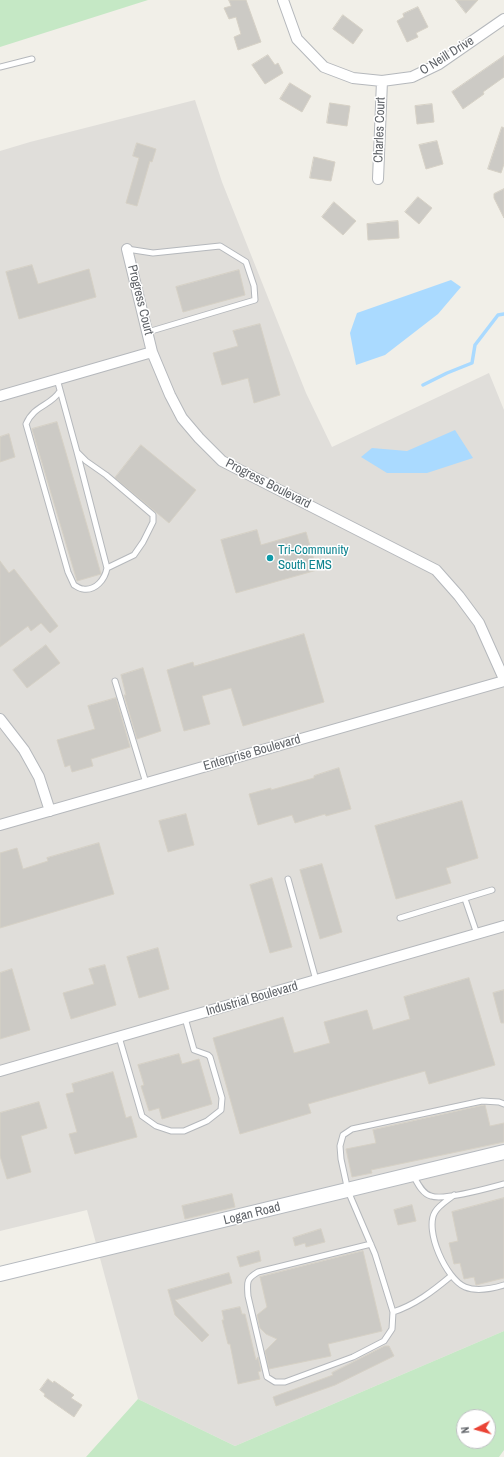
<!DOCTYPE html>
<style>
body{margin:0}
#map{position:relative;width:504px;height:1457px;overflow:hidden;background:#f1efe8;font-family:"Archivo Narrow",sans-serif}
canvas{display:block}
.north{position:absolute;left:456px;top:1409px;width:40px;height:40px;box-sizing:border-box;background:#fff;border:1px solid #bfc1c3;border-radius:50%;rotate:264deg;font-size:11px;font-weight:700;line-height:16px;text-align:center;color:#5f6368}
.north::after{content:'';display:block;margin:auto;width:14px;height:18px;background:#ea4335;clip-path:polygon(50% 0,100% 100%,50% 72%,0 100%)}
</style>
<div id="map">
<canvas width="504" height="1457"></canvas>
<div class="north">N</div>
</div>
<script>
const ctx = document.querySelector('canvas').getContext('2d');
ctx.lineJoin = 'round';
function paint(path, color) {
  ctx.fillStyle = color;
  ctx.fill(path, 'evenodd');
}
function trace(path, color, width, dash) {
  ctx.strokeStyle = color;
  ctx.lineWidth = width;
  ctx.lineCap = dash ? 'butt' : 'round';
  ctx.setLineDash(dash || []);
  ctx.stroke(path);
}
function write(font, color, halo, rows, align = 'center') {
  ctx.font = font + ' "Archivo Narrow",sans-serif';
  ctx.lineWidth = 3;
  ctx.setLineDash([]);
  ctx.textBaseline = 'middle';
  ctx.strokeStyle = halo;
  ctx.fillStyle = color;
  for (const [text, x, y, turn = 0] of rows) {
    ctx.save();
    ctx.translate(x, y);
    ctx.rotate((+turn || 0) * Math.PI / 180);
    ctx.textAlign = isNaN(turn) ? turn : align;
    if (halo) ctx.strokeText(text, 0, 0);
    ctx.fillText(text, 0, 0);
    ctx.restore();
  }
}
const industrial = new Path2D(`
 M195,100L222,182L306,393L332,447L489,373L504,410V1331L235,1446L138,1399L87,1210L0,1231V151L30,142Z`);
const green = new Path2D(`
 M0,0H148L0,47Z
 M504,1331V1450L499,1457H86L138,1399L235,1446ZM464,1417H488V1441H464Z`);
const water = new Path2D(`
 M451,280L461,287L438,314L385,355L356,365L350,333L357,313Z
 M455,430L473,458L427,473H387L361,457L372,448L407,451Z`);
const stream = new Path2D(`
 M423,385L447,373L472,363L475,345L498,315L504,314`);
const building = new Path2D(`
 M229,0H246L261,42L238,50L234,37L241,34L236,17L229,19L224,8L231,6Z
 M456,0H478L466,13Z
 M418,7L428,27L416,33L418,37L407,42L397,21L404,17L403,14Z
 M343,15L363,30L353,44L333,29Z
 M268,55L275,65L278,63L283,73L265,84L252,65Z
 M504,56V77L483,92L484,94L463,109L452,92Z
 M290,83L311,96L302,112L280,99Z
 M330,103L350,106L347,126L327,123Z
 M432,104L434,122L417,124L415,106Z
 M502,127L504,128V164L501,173L488,169Z
 M437,141L443,164L426,169L419,145Z
 M137,143L156,149L152,162L150,161L137,206L126,203L139,158L133,156Z
 M314,157L335,162L331,181L310,178Z
 M504,189V218L494,198V194Z
 M418,197L432,208L419,224L405,212Z
 M334,202L356,221L343,235L322,217Z
 M398,221L399,238L368,240L367,224Z
 M32,265L38,284L89,269L96,297L19,319L6,272Z
 M239,270L245,295L183,312L176,287Z
 M260,324L280,395L254,403L248,378L222,385L213,353L238,346L233,331Z
 M57,422L101,574L77,581L32,429Z
 M9,434L15,457L0,462V437Z
 M141,445L196,490L169,523L115,478Z
 M257,530L261,545L306,532L317,570L236,593L221,540Z
 M0,561L9,573L14,569L58,626L50,633L41,623L31,631L28,626L0,647Z
 M304,634L324,702L243,726L231,688L202,696L210,724L184,731L167,670L193,662L194,666Z
 M46,645L60,663L27,688L13,670Z
 M143,668L161,731L137,739L124,695H126L121,675Z
 M116,698L130,747L91,759L93,766L72,772L70,765L65,767L57,740L95,729L88,706Z
 M339,768L351,809L326,816L325,814L295,823L292,815L258,825L249,794L271,788V790L314,778V776Z
 M462,801L478,858L446,868L451,883L396,899L375,826Z
 M186,814L194,845L168,852L159,821Z
 M99,843L114,894L0,928V853L17,848L23,869L48,861L47,858Z
 M322,864L342,932L320,939L300,870Z
 M272,878L292,947L270,953L250,885Z
 M158,948L169,989L139,998L127,957Z
 M105,965L116,1005L71,1019L63,993L94,984L89,969Z
 M12,969L30,1030L0,1039V973Z
 M469,978L495,1065L429,1084L425,1071L308,1104L311,1113L240,1134L213,1038L283,1017L294,1053L330,1043L324,1022L367,1010L373,1030L410,1019L404,997Z
 M504,990V1023H501L493,993Z
 M179,1054L182,1064L199,1059L212,1104L162,1119L159,1108L149,1111L141,1086L144,1085L138,1065Z
 M113,1072L126,1118L131,1116L137,1137L75,1154L69,1134L77,1132L66,1094L74,1092L72,1084Z
 M39,1102L47,1128L21,1136L31,1172L7,1179L0,1156V1113Z
 M485,1105L490,1126L504,1123V1142L371,1170L372,1173L352,1177L346,1149L376,1143L373,1130Z
 M232,1194L235,1207L185,1219L182,1206Z
 M504,1198V1278L476,1285L474,1277L464,1279L460,1263L454,1264L449,1243L458,1241L452,1212Z
 M412,1205L416,1221L398,1225L394,1210Z
 M321,1229L325,1242L306,1247L305,1243L295,1246L293,1238Z
 M259,1251L261,1261L240,1267L237,1257Z
 M363,1251L382,1331L328,1344L331,1356L269,1369L265,1351L277,1339L266,1334L260,1328L257,1315L267,1307L260,1277Z
 M229,1273L232,1283L175,1300L209,1335L202,1342L175,1315L168,1290Z
 M240,1307L242,1314H245L256,1360L258,1357L261,1371L258,1372L260,1379L238,1384L230,1344H228L222,1320H224L222,1311Z
 M385,1346H389L394,1356L335,1385L276,1406L273,1397L333,1375L332,1373Z
 M48,1379L53,1383L54,1381L74,1395L71,1398L82,1405L74,1417L44,1396L45,1394L40,1390Z`);
const lane = new Path2D(`
 M0,67L32,59
 M127,249L153,253L220,246L246,262L254,286L255,300L148,332
 M57,379L77,452L86,461L106,475L153,515V522L143,542L134,555L107,568
 M60,391C51,406 34,405 26,424L68,572L74,585C76,586 80,589 83,589C96,591 105,579 107,568L77,452
 M115,681L146,783
 M288,879L316,980
 M465,899L477,934
 M400,918L492,890
 M119,1037L142,1116L156,1126L171,1131H184L207,1121L221,1110L222,1098L210,1057L208,1055L194,1050L185,1018
 M413,1175C417,1182 422,1194 431,1196C444,1201 489,1188 504,1184
 M454,1195C448,1200 439,1205 435,1212C424,1230 446,1279 465,1287C477,1292 491,1289 504,1285
 M371,1244L258,1272C246,1279 247,1282 248,1296L267,1377L275,1382H285L353,1357L384,1341L392,1329L393,1312L375,1254L348,1191L341,1159L340,1146L343,1135L352,1129L482,1101L499,1102L504,1104
 M393,1312C415,1305 433,1291 451,1276`);
const street = new Path2D(`
 M283,0L297,39L324,67L353,78L382,81L412,77L439,64L504,19
 M378,179L382,81
 M127,249L152,352L170,395L182,418L199,438L222,461L436,570L459,596L479,623L504,679
 M0,396L152,352
 M0,719L24,750L39,777L50,811
 M0,825L504,681
 M0,1071L504,926`);
const secondary = new Path2D(`
 M0,1274L504,1152`);
const markers = [
 [270,558,4,"#0f9aa8"]
];
const streetNames = [
 ["O Neill Drive",447,56,-32],
 ["Charles Court",380,130,-88],
 ["Progress Court",140,300,76],
 ["Progress Boulevard",268,484,27],
 ["Enterprise Boulevard",252,753,-16],
 ["Industrial Boulevard",252,999,-16],
 ["Logan Road",252,1214,-14]
];
const cultureNames = [
 ["Tri-Community",278,551],
 ["South EMS",278,566]
];
paint(industrial, '#e0deda');
paint(green, '#c5e8c5');
paint(water, '#aadaff');
trace(stream, '#aadaff', 3.5);
paint(building, '#cccac5');
trace(building, '#d6d1c6', 1);
trace(lane, '#b5b8bc', 7);
trace(street, '#b5b8bc', 12);
trace(secondary, '#b6babf', 16);
trace(lane, '#fff', 5);
trace(street, '#fff', 10);
trace(secondary, '#fff', 14);
for (const [x, y, r, color] of markers) {
  const dot = new Path2D();
  dot.arc(x, y, r, 0, 2 * Math.PI);
  ctx.fillStyle = color;
  ctx.fill(dot);
  trace(dot, '#fff', 1.5);
}
write('13px', '#5f6368', '#fff', streetNames);
write('13px', '#0d838f', '#fff', cultureNames, 'left');
</script>
